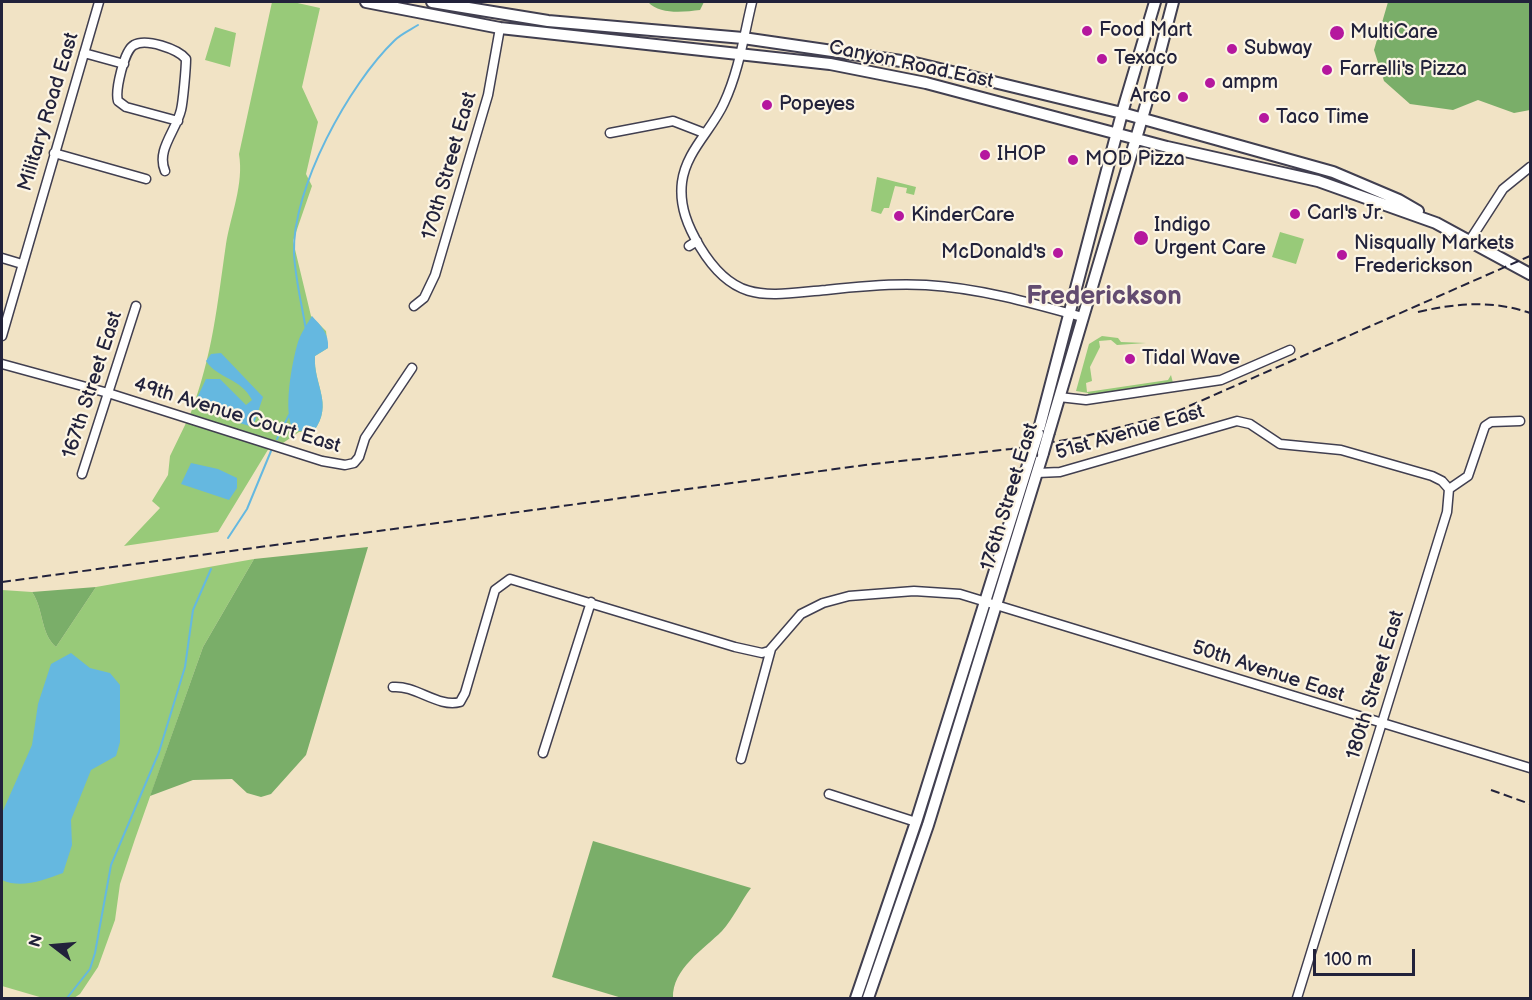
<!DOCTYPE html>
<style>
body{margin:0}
#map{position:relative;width:1532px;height:1000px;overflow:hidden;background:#f1e3c5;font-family:"Balsamiq Sans",sans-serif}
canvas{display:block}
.frame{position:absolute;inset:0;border:3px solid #22223b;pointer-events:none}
.north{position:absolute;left:24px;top:916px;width:60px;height:60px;-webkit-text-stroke:4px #fcf5e5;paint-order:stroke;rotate:286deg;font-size:16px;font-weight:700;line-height:24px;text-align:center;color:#22223b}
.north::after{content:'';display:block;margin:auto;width:21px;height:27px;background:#22223b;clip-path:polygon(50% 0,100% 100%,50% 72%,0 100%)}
.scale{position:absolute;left:1313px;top:949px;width:102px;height:27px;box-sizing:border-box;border:3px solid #22223b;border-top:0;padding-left:8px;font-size:18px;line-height:21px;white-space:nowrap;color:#22223b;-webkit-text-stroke:4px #fcf5e5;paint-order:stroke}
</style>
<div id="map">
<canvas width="1532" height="1000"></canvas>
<div class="frame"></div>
<div class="north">N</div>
<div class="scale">100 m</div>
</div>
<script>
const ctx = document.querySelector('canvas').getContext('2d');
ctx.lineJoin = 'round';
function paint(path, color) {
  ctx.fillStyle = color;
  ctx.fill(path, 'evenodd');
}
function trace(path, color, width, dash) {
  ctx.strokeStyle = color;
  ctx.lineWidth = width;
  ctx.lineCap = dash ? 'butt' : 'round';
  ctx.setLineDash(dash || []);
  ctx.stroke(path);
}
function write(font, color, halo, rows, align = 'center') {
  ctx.font = font + ' "Balsamiq Sans",sans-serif';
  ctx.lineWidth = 4.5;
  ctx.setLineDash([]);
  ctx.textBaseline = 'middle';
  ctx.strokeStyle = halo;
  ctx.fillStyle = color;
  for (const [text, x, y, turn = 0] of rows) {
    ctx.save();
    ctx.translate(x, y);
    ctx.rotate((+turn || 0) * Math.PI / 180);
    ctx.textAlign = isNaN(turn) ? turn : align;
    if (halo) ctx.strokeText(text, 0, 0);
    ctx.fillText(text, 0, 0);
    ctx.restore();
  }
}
const green = new Path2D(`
 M272,2H293L320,8L302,87L318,122L306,174L312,186L293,241L311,316L326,331L328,348L315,356C313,385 334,403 314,431L299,432L283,443L190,415C213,354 217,306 226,244C231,214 244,184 239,154Z
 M215,27L236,33L230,67L205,60Z
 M877,177L916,187L914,195L906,193L907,188L895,186L889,208H884L881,214L871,211Z
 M1280,232L1304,239L1296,264L1272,257Z
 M1102,336L1118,338L1121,342L1146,343L1117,345L1111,340L1099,341L1100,347L1090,367L1092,381L1086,383L1087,392L1168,380L1171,375L1173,383L1089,396L1088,393L1076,391L1089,344Z
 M186,423L269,448L218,532L124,546L160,508L152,501L168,475L170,456Z
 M254,559L203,647L135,839L120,884L115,920L98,967L80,994L74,998H43L2,986V590L32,592C44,609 40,633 56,647L96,587Z`);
const forest = new Path2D(`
 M648,2H704L700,10C684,12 660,15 648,2Z
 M1388,2H1530V110L1514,113L1478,100L1453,110L1410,104L1384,81L1374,50Z
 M368,547L306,755L271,794L261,797L247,793L232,779L193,780L150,796L203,647L254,559Z
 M96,587L56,647C40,633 44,609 32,592Z
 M593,841L751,888C741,901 733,919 722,931C704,949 672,969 673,998H622L552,977Z`);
const water = new Path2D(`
 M312,316C321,326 329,333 328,348L315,356C313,385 334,403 314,431H294C282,414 292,362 298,342C301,333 307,324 312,316Z
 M221,353L263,397L253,427C233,421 211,414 197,398L206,379H220L246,405L252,400C241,378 218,379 206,361L211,354Z
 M191,463L218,469L237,478V488L229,500L181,484Z
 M71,653L90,668L110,673L120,685V742L116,756L91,770L71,820L72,845L63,873C44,880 21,889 2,880V813L32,745L38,704L51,664Z`);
const stream = new Path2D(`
 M306,330C302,305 295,278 294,253C292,188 349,84 395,40C401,34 410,30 418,25
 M277,439L289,415
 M228,538L247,509L271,451
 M67,998L90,969L95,953L111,865L159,752L185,667L193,610L211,569`);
const minor = new Path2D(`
 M752,2C744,35 739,71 724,103C712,130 686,151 682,182C679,206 688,227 700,247C735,305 767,295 826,290C860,286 892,283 926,285C979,288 1032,303 1082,317
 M84,53L124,64
 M610,133L673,121L704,133
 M54,153L146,179
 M165,171C156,150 176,131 181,110C183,102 186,68 186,59C178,49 146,38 134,45C124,50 115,91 118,101L126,107L178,121
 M1470,240L1503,189L1530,167
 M689,246L697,241
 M2,258L22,264
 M414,306L424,298L435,275L488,95L500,28
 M2,336L99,2
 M2,364L108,393L322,461L345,465L354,463L359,457L365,438L412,368
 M1059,397L1086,400L1221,380L1290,350
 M1037,473L1060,472L1237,421L1250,424L1280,444L1341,450L1432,476L1442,481L1449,489
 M82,474L136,306
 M1449,489L1468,476L1485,426L1491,422L1520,421
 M393,687C416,685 438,708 460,702L465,693L495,590L510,579L735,647L762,653L769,651L801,614L823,603L849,596L914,591L960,594L1530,768
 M543,753L591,602
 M741,759L771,649
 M829,794L916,822
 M1297,998L1447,512L1449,489`);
const major = new Path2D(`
 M366,2L500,28L830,64L926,83L1167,147L1318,181L1436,223L1530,274
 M432,2L548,21L743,38L915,63L1122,113L1333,172L1399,200L1418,211
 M1049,432L1148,98L1173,2
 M1038,433L1122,113L1155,2
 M856,998L916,822L1031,455
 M868,998L928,825L1043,453`);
const rail = new Path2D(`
 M1418,312C1457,303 1493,300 1530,313
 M2,582L865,465L1011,449L1082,437L1171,414L1530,256
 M1491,790L1530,804`);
const majorBridge = new Path2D(`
 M1043,453L1049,432
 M1031,455L1038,433`);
const markers = [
 [1087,31,6,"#b5179e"],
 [1337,33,8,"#b5179e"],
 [1232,49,6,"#b5179e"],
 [1102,59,6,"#b5179e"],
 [1327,70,6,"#b5179e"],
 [1210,83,6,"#b5179e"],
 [1183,97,6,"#b5179e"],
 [767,105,6,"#b5179e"],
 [1264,118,6,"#b5179e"],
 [985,155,6,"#b5179e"],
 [1073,160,6,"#b5179e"],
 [1295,214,6,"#b5179e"],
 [899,216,6,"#b5179e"],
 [1141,238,8,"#b5179e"],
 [1058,253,6,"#b5179e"],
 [1342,255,6,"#b5179e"],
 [1130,359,6,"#b5179e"]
];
const poiNames = [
 ["Food Mart",1099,31],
 ["MultiCare",1350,33],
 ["Subway",1244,49],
 ["Texaco",1114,59],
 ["Farrelli's Pizza",1339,70],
 ["ampm",1222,83],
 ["Arco",1171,97,"right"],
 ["Popeyes",779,105],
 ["Taco Time",1276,118],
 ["IHOP",997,155],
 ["MOD Pizza",1085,160],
 ["Carl's Jr.",1307,214],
 ["KinderCare",911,216],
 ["Indigo",1154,226],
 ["Urgent Care",1154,249],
 ["Nisqually Markets",1354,244],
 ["Frederickson",1354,267],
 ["McDonald's",1046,253,"right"],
 ["Tidal Wave",1142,359]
];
const streetNames = [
 ["Canyon Road East",911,65,12],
 ["Military Road East",49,112,-73],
 ["170th Street East",450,166,-74],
 ["167th Street East",93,385,-72],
 ["49th Avenue Court East",237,416,17],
 ["51st Avenue East",1130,433,-16],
 ["176th Street East",1010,497,-73],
 ["50th Avenue East",1268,672,18],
 ["180th Street East",1376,685,-73]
];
const districtNames = [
 ["Frederickson",1104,297]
];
paint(green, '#98ca79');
paint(forest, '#7aae69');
paint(water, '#65b8e0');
trace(stream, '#65b8e0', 2);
trace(minor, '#413f50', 11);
trace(major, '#413f50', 14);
trace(minor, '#fff', 8);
trace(major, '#fff', 10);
trace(rail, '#22223b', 2, [9, 4.5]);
trace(majorBridge, '#413f50', 14, []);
trace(majorBridge, '#fff', 10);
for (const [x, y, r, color] of markers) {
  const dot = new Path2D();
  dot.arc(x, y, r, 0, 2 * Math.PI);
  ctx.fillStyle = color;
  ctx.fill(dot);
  trace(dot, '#fcf5e5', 2);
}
write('20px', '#22223b', '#fcf5e5', poiNames, 'left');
write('20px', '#22223b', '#fcf5e5', streetNames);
write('bold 26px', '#634c70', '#fcf5e5', districtNames);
</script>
